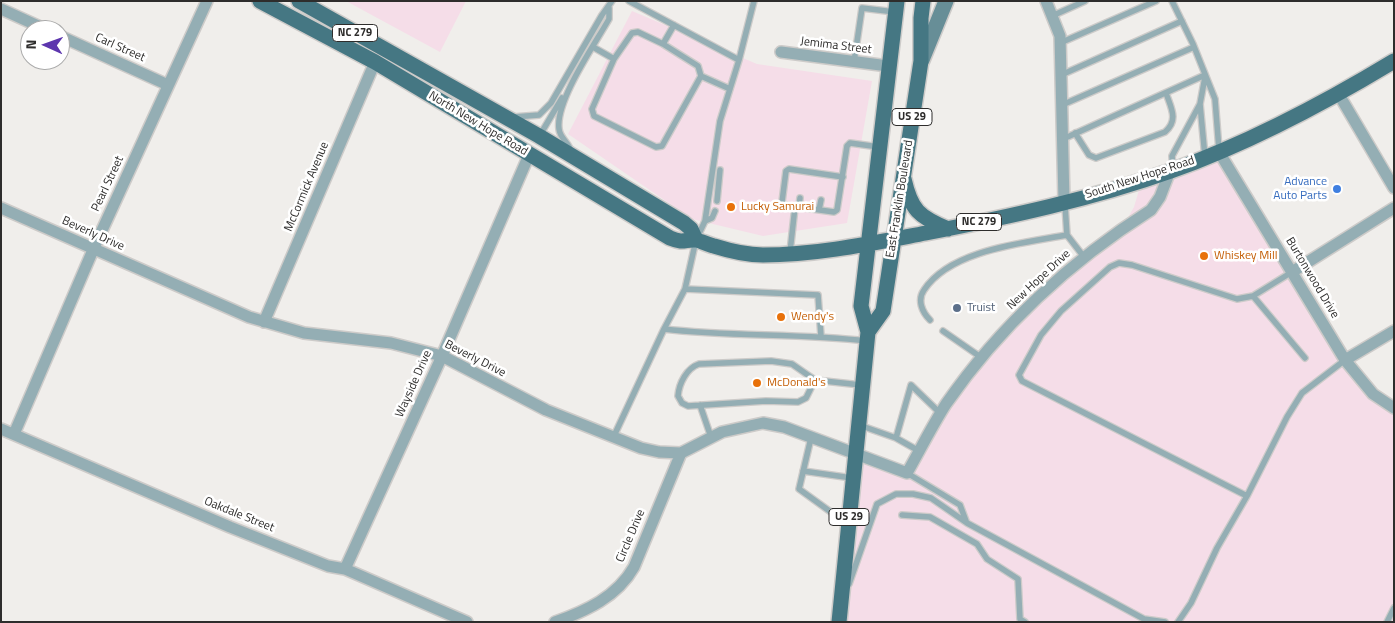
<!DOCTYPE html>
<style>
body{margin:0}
#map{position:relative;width:1395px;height:623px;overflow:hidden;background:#f0eeeb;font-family:"Titillium Web",sans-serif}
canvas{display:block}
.frame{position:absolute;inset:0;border:2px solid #2e2d2c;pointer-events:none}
.north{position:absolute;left:20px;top:20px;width:50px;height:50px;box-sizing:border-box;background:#fff;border:1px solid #ababab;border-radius:50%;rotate:272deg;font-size:14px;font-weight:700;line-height:20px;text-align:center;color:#2e2d2c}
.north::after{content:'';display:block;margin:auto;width:18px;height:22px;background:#5d36ae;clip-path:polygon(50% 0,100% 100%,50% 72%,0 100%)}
</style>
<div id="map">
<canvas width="1395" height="623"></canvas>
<div class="frame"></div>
<div class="north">N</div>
</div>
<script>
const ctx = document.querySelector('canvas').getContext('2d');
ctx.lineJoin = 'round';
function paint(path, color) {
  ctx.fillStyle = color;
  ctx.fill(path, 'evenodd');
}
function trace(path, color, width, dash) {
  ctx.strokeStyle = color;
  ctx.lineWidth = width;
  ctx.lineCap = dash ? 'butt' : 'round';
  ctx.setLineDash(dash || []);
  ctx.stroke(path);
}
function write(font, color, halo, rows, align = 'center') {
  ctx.font = font + ' "Titillium Web",sans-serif';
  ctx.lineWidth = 5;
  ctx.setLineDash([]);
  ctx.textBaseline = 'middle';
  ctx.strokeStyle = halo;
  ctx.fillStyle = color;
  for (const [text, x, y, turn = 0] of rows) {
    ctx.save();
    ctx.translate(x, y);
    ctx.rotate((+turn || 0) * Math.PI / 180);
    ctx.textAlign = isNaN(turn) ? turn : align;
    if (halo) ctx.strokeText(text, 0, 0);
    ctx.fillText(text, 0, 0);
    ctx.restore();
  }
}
const commercial = new Path2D(`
 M346,1H466L440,52Z
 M632,11L757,64L872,81L847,223L763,236L692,219L568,134Z
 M1219,152L1345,360L1394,405V622H839L855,453L907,473L945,405L992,346L1121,230L1134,207L1142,180Z`);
const lane = new Path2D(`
 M629,1L739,60L720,121L705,221L696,240L685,289L664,329C731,337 799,333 867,341
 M1172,1L1193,44L1215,99L1219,150
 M1052,16L1085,1
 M674,25L663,44L698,66L701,76
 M1060,43L1156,1
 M593,47L614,59L592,109L594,116L656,147L662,146L701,76L730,89
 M614,59L632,33L638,32L663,44
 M739,60L754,1
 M854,62L862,8L895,12
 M1061,75L1182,21
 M1062,105L1194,47
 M514,117L539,115L551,103L602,15L612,1
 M1075,133L1089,155L1096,158L1165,132C1179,120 1171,108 1166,93
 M540,135L562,98
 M1063,139L1205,75
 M571,152C570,143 560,139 559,129C555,101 595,44 609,19V8
 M1205,157L1200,104L1205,77
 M1173,169L1172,156L1200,104
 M843,177L789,169L786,171L782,202L784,205L834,212L837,210L847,146L850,143L879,147
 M717,201L720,170
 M1065,205L1067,235L1084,257
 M799,207L800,198
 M819,210L821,200
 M705,221L712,218L715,211
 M790,252L795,207
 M685,289L818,295L821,336
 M1253,296L1305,358
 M930,320C922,312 917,300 924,290C950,250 1023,243 1067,235
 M943,331L982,358
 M815,380L806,398L798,402L766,401L688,406L682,403L678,396C679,383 687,368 699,364L771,361L792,364L815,380L861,385
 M700,405L711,437
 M859,425L896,438L911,385L941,414
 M613,438L664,329
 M811,438L799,489L846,523
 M896,438L919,451
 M803,471L852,478
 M907,473L960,505L966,521
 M1247,496L1022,381L1019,375L1041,335L1061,311L1110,267L1119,263L1132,265L1237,299L1253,296L1292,272
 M902,515L930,517L977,544L987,559L1018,579L1020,619L1025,622
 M849,584L877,504L896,494H913L931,498L967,523L1144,619L1165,622
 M1178,622L1191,603L1217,548L1247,496L1287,417L1302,393L1345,360
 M1387,622L1394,608`);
const street = new Path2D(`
 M1046,1L1060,36L1064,201
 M1,9L47,30
 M60,36L168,85
 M781,52L888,66
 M1338,93L1394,188
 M1219,152L1345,360L1373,394L1394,408
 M1,208L249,317L304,333L391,343L442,356L546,410L641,448L659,452L681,453L722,432L763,423L784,427L907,473C920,450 932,426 946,404C1000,326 1072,260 1151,210L1160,197L1170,171
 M1292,272L1394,208
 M264,322L375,62
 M1345,360L1394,331
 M1,429L230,527L328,566L345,569L467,622
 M14,434L93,250L207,1
 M345,569L442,356L529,155
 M555,622C586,611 617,597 634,567L681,453`);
const secondary = new Path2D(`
 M922,60L946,1`);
const primary = new Path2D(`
 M260,1L375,62L670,238C685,244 684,239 696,240C701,241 709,245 714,246C730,251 746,255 763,255C817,255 873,243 926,233C1008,217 1092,199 1171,171C1249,143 1323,104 1394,61
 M299,1L539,136L684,223L691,229L696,240
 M904,179C911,210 919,217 948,229
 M868,332L883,311L921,61V18L923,1
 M839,622L868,332L861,306L897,1`);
const markers = [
 [1337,189,5,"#3f7fe0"],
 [731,207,5,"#e8710a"],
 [1204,256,5,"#e8710a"],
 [957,308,5,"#5c6f8a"],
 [781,317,5,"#e8710a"],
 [757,383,5,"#e8710a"]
];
const shields = [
 [355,33,45],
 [912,117,40],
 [979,222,45],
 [849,517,40]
];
const shieldNames = [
 ["NC 279",355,33],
 ["US 29",912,117],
 ["NC 279",979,222],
 ["US 29",849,517]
];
const streetNames = [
 ["Jemima Street",836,46,7],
 ["Carl Street",120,48,24],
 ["North New Hope Road",478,124,31],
 ["South New Hope Road",1140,178,-18],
 ["Pearl Street",108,184,-65],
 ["McCormick Avenue",307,187,-67],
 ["East Franklin Boulevard",900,199,-81],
 ["Beverly Drive",93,234,24],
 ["Burtonwood Drive",1312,278,59],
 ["New Hope Drive",1039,280,-43],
 ["Beverly Drive",475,359,27],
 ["Wayside Drive",414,384,-66],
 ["Oakdale Street",239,515,22],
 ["Circle Drive",631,536,-67]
];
const shopNames = [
 ["Advance",1327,182],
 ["Auto Parts",1327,196]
];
const foodNames = [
 ["Lucky Samurai",741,207],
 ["Whiskey Mill",1214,256],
 ["Wendy's",791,317],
 ["McDonald's",767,383]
];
const serviceNames = [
 ["Truist",967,308]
];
paint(commercial, '#f5dde8');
trace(lane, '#cdcbc9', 8);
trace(street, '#cdcbc9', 14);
trace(secondary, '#cdcbc9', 18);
trace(primary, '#cdcbc9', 18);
trace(lane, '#94aeb4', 5.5);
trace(street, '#94aeb4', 11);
trace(secondary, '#678e97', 15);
trace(primary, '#457783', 15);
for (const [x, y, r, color] of markers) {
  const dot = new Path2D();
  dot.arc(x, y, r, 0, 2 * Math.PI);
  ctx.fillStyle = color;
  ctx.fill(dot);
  trace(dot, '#fff', 2);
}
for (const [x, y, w] of shields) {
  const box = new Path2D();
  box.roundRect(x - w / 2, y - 8.5, w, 17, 4);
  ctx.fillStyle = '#fff';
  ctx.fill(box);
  trace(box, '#2e2d2c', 1);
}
write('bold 11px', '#2e2d2c', null, shieldNames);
write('12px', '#2e2d2c', '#fff', streetNames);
write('12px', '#366cbe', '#fff', shopNames, 'right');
write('12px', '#c56008', '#fff', foodNames, 'left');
write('12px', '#4e5e75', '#fff', serviceNames, 'left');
</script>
